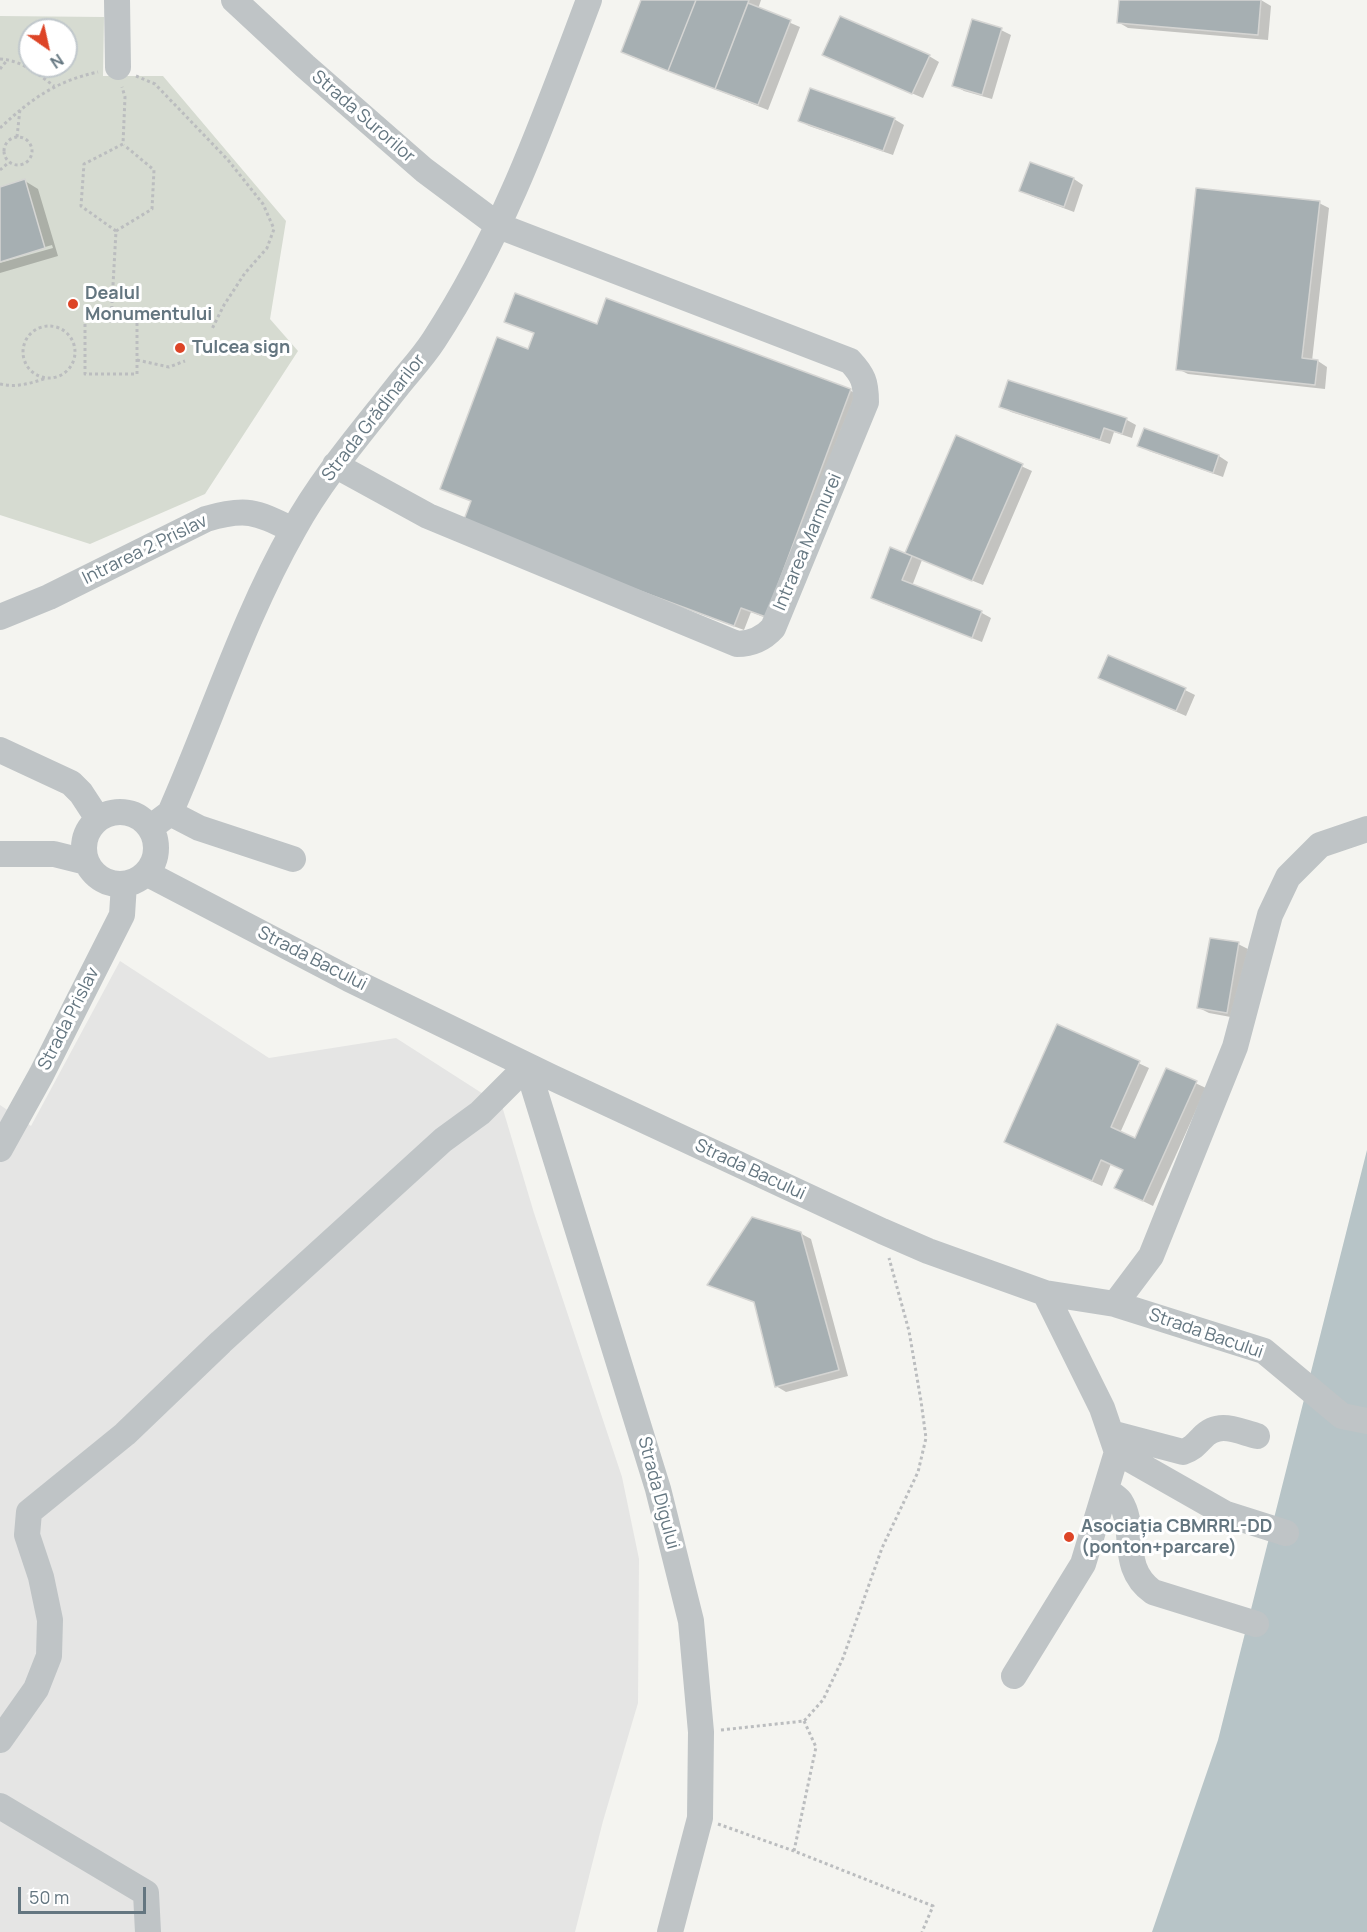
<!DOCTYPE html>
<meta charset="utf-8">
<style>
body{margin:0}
#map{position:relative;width:1367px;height:1932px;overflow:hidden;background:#f4f4f0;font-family:Manrope,sans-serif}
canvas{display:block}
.north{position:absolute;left:18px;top:18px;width:60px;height:60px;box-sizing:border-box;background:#fff;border:2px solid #c1c8cc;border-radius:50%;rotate:146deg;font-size:16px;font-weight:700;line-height:24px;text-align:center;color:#647680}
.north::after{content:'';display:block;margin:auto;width:21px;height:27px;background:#dd4527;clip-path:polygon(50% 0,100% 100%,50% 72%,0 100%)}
.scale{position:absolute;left:18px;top:1887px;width:128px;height:27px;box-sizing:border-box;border:3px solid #647680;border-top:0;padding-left:8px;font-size:18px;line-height:21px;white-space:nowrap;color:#647680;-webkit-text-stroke:4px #fff;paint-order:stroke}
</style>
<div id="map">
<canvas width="1367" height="1932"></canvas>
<div class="north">N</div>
<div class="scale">50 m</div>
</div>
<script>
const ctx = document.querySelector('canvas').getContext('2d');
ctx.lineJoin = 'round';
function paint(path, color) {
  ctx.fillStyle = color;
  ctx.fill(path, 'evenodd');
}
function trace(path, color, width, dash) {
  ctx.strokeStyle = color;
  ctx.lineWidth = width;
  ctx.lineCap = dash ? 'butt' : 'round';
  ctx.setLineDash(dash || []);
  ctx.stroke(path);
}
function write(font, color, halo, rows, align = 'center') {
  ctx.font = font + ' Manrope,sans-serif';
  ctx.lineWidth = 6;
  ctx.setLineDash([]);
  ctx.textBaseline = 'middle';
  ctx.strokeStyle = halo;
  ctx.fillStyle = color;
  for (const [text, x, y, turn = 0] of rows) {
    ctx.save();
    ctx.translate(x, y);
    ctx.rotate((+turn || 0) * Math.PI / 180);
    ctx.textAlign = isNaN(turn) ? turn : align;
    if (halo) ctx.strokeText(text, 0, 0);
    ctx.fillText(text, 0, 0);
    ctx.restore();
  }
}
const built = new Path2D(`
 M120,961L269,1058L396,1038L502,1106L534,1213L622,1477L639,1559L638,1703L603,1821L575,1932H0V1105L31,1126Z`);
const green = new Path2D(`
 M0,16L104,17L103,76H163L286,221L270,319L298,351L205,494L90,544L0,515ZM30,30H66V66H30Z`);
const water = new Path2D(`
 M1367,1150V1932H1152L1218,1740Z`);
const shadow = new Path2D(`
 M643,0H761L758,9L800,27L768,110L632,57L623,52Z
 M1120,0H1261L1271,6L1268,40L1128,28L1118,22Z
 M1001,30L1011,35L992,99L964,91L954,85Z
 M929,56L939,62L923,98L834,60Z
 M894,119L904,125L893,155L809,126L800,121Z
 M1031,164L1074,179L1083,185L1074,212L1031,196L1021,190Z
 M25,181L38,189L58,256L0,273V263L53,248L52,245L0,260V188Z
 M1319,203L1329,208L1312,361H1318L1327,367L1325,389L1188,374L1178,369Z
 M607,300L851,391L860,396L776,622L751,612L744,630L473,530L472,502L442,488L529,350L535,334L506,321L597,326Z
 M1009,382L1127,420L1136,425L1132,438L1114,432L1110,444L1011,412L1001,406Z
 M957,437L1032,471L983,585L922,560L912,586L982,613L991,618L982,642L882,603L873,598L905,555Z
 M1139,445L1219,456L1228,462L1223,477L1149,451Z
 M1110,683L1185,690L1195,695L1186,716Z
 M1238,944L1248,949L1236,1018L1209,1013L1199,1008Z
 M1058,1026L1149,1068L1120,1133L1136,1140L1167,1070L1206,1088L1153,1206L1116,1188L1124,1170L1111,1164L1102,1186L1015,1147Z
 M800,1233L811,1239L848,1376L786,1392L776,1386L755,1303L719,1289L709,1284Z`);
const building = new Path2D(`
 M641,0H696L668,71L621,52Z
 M696,0H749L715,89L668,71Z
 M1119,0H1261L1258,35L1117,23Z
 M748,3L791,20L758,105L715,89Z
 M840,16L930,55L912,94L822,55Z
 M972,19L1002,28L982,95L952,86Z
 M810,88L895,118L883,151L798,121Z
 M1030,162L1074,178L1064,207L1019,191Z
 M25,179L45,248L0,262V187Z
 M1196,188L1320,201L1302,358L1318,360L1315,385L1176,370Z
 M515,293L597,324L606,298L851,389L766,617L741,608L734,626L462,525L471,501L440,489L497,337L528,349L534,333L504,322Z
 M1008,380L1127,418L1122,434L1104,428L1100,440L999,407Z
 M1144,428L1219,455L1213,473L1137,446Z
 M956,435L1023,464L972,581L905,553Z
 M890,547L912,556L902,580L982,611L972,638L871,598Z
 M1108,655L1186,688L1176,711L1098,678Z
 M1210,938L1239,942L1227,1013L1197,1008Z
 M1057,1024L1140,1061L1111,1127L1135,1138L1166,1068L1197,1081L1143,1201L1114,1188L1123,1170L1101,1160L1092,1181L1004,1142Z
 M752,1217L801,1232L839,1370L775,1387L754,1302L707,1285Z`);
const path = new Path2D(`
 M0,59C21,60 38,74 54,86
 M0,69L8,59
 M136,76L155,84L228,160L263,204L274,229L267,248L245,273L224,305L212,329
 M0,128C31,99 56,81 98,72
 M4 151a14 14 0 1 1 28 0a14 14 0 1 1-28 0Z
 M17,137L20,109
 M0,170L9,162
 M116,231L152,209L154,170L124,145
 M85,321H137V374H85Z
 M111,321L116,231L81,206L84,164L123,144L125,97L122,87
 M23 352a26 26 0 1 1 52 0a26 26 0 1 1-52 0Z
 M137,360L169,367L185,361
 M0,384C17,388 31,383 47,378
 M804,1721L816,1747L794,1851L933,1906L922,1932
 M721,1730L804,1721L823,1700L843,1658L882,1548L918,1472L926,1438L921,1401L909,1331L889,1258
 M718,1824L794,1851`);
const minor = new Path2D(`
 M117,0L118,67
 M234,0L305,66L424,170L499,226L850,361C863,375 866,382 866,402L773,628C763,639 752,644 737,644L428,516L335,465
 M0,617L49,597L206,519C247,507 256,512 293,530
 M0,750L71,783L81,793L98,819
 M84 848a36 36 0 1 1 72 0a36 36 0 1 1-72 0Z
 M170,813L199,828L293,859
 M150,828L170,813C212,718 243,619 294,529C322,478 361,433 397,387C409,372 423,357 434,340C504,233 544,119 589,0
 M0,854H54L86,862
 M146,873L349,979L551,1077L882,1231L928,1251L1045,1293L1115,1304L1264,1351L1342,1416L1367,1421
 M527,1066L658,1489L691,1621L701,1732L700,1818L670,1932
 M0,1149L41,1075L122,915L124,884
 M1115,1304L1151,1256L1235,1047L1270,915L1288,877L1320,845L1367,829
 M1111,1433L1183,1452C1192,1449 1195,1445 1202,1438C1219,1420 1237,1431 1257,1436
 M1117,1452L1226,1514L1286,1533
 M1106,1490C1110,1493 1117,1497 1120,1501C1138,1529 1118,1567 1153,1592L1256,1624
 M1014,1676L1083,1564L1117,1452L1102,1408L1045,1293
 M0,1740L36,1689L49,1656L50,1620L41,1577L27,1535L29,1512L125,1434L221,1342L443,1140L480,1113L527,1066
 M0,1806L146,1893L148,1932`);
const markers = [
 [73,304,6,"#dd4527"],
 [180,348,6,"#dd4527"],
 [1069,1537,6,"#dd4527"]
];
const streetNames = [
 ["Strada Surorilor",363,117,41],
 ["Strada Grădinarilor",374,418,-52],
 ["Intrarea Marmurei",808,542,-67],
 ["Intrarea 2 Prislav",145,550,-26],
 ["Strada Bacului",312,959,27],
 ["Strada Prislav",69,1019,-63],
 ["Strada Bacului",750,1170,25],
 ["Strada Bacului",1206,1334,19],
 ["Strada Digului",658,1493,75]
];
const poiNames = [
 ["Dealul",85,294],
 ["Monumentului",85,315],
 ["Tulcea sign",192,348],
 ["Asociația CBMRRL-DD",1081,1527],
 ["(ponton+parcare)",1081,1548]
];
paint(built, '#e5e5e4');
paint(green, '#d6dbd1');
paint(water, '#b7c4c7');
paint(shadow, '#0003');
paint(building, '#a6afb2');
trace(building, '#d5d5d3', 1.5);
trace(path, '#bbbdbf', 3, [3, 3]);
trace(minor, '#bfc4c6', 26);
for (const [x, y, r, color] of markers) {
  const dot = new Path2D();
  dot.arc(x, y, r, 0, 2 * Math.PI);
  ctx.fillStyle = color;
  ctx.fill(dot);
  trace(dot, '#fff', 2);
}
write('18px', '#647680', '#fff', streetNames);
write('bold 18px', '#647680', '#fff', poiNames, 'left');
</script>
